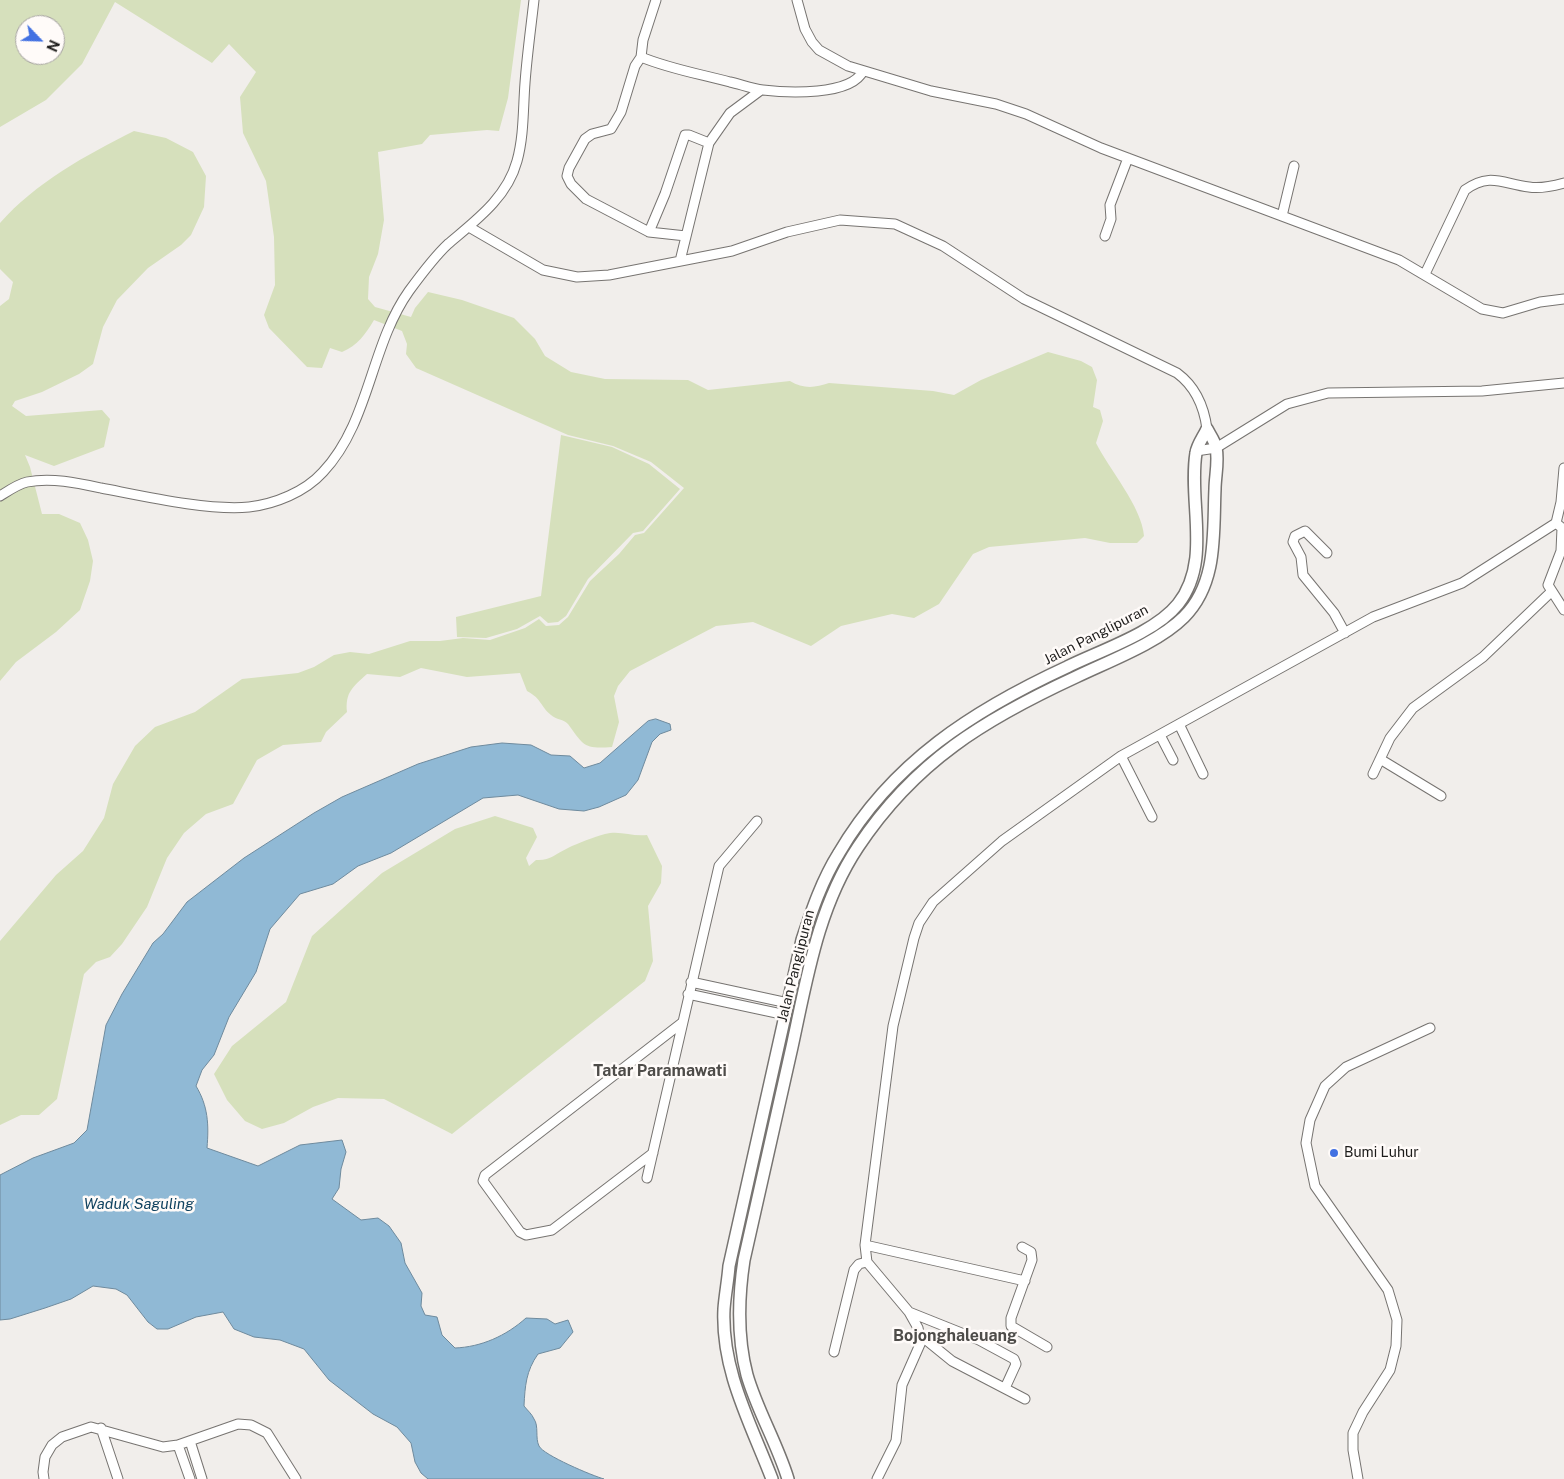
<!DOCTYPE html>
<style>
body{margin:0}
#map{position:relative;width:1564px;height:1479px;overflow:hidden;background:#f1eeeb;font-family:"Public Sans",sans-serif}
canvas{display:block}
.north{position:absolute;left:15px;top:15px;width:50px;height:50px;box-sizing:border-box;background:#fffbf9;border:1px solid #a5a2a0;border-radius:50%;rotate:114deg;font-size:14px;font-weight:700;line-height:20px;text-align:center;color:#1d1c1b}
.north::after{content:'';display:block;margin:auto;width:18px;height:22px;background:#4271e2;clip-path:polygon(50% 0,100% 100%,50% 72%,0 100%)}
</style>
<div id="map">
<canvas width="1564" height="1479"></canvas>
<div class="north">N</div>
</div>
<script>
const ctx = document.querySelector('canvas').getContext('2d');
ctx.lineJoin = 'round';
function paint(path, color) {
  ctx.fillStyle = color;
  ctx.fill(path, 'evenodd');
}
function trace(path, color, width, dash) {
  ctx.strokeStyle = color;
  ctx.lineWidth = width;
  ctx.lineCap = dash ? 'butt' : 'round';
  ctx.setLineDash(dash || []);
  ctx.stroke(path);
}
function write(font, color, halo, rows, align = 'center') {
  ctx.font = font + ' "Public Sans",sans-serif';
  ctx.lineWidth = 5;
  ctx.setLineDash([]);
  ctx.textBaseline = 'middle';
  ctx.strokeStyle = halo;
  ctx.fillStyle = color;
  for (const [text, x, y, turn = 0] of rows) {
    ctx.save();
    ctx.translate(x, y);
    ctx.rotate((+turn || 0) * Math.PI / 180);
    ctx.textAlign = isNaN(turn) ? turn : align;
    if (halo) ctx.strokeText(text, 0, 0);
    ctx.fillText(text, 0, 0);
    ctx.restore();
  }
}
const green = new Path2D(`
 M0,0H521L508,98L499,131L487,130L430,135L422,144L378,152L384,220L378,254L369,277L368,299L375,307L411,317L415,308L428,292L462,300L514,318L535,339L545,356L571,372L605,379L688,380L708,390L790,381C803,389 815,388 829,383L933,391L954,395L981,380L1048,352L1081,361L1092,367L1097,380L1093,407L1100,410L1103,421L1096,443C1109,469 1142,507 1144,536L1137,543H1110L1085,538L989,547L973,554L939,604L914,618L892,614L841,626L811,646L753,622L716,626L630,671L618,686L614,696L619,722L612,747C584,749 584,746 568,724C564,719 556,720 551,715C540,706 542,699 527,691L520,673L467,677L421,668L400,677L367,674C353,687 345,692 347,712L326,732L321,742L283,745L257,760L233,804L206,814L184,833L167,858L147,907L122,944L110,957L96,962L84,974L57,1099L39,1115H21L0,1125V941L56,875L83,851L104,818L113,784L135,746L155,727L195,712L242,679L298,673L314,667L334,655L350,652L369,654L410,641H440L463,638L490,640L525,628L539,619L546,626L559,625L568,617L590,581L619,554L635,535L644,533L684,488L651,462L613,446L568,435L416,368L406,354L407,344L402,331L374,320C365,335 358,345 342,352L330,348L322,368L307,367L269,328L264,315L275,285L274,237L266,181L243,133L240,97L256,72L229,44L212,63L115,2L82,64L46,100L0,127ZM25,25H55V55H25Z
 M134,131L166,138L193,152L206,176L204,207L191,235L181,245L148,268L117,300L103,327L93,364L79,374L42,392L15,401L12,406L26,416L102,410L110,419L104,447L54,466L25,455L30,467L42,514H59L80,523L88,540L93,561L90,581L80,610L56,632L16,662L0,681V306L9,299L13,282L0,269V223C35,183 86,155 134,131Z
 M561,435L612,447L649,464L680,489L643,531L633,533L588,579L566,616L558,622L548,623L540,616L517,629L486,638L457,637L456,617L541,596Z
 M495,816L533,828L537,837L526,858L529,866L536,860C550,861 555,854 568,848C578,843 594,837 605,834C620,830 632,837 647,835L662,866L661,883L648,906L653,961L645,981L452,1134L384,1099L338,1098L313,1107L284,1123L262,1129L245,1121L227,1100L214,1074L232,1046L286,1002L312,936L382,873L455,829Z`);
const water = new Path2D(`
 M656,719L670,724L671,730L660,734L652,742L638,780L626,795L599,807L584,811L559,809L518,795L483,798L391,853L358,866L333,884L300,894L270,929L256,972L229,1017L214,1055L202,1070L196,1086C208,1106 209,1124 207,1148L258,1166L300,1145L342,1140L346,1152L341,1169L339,1188L332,1199L361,1220L378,1218L389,1226L401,1243L405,1263L422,1293L421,1306L425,1315L437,1317L442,1335L455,1348C481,1347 506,1336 526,1318L547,1319L555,1324L568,1320L573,1332L560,1348L538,1354C526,1371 525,1386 524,1406C527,1410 532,1414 534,1419C539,1426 535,1438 539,1446C543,1455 593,1476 604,1479H428L421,1473L415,1462L411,1443L397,1427L373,1414L329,1380L304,1349L280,1340L254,1337L234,1329L223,1312L196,1317L168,1329H157L148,1322L127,1295L116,1289L93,1286L71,1299L45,1308L10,1319L0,1320V1175L33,1158L74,1143L87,1130L106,1025L122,994L153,943L163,934L187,902L244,858L314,813L342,797L418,764L471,747L502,743L531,745L551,755L570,756L584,768L600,763L648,721Z`);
const minor = new Path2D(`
 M656,0L643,40L641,57C670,69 700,74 730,82C740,84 752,89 763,90C787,93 851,96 863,71
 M797,0L805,29L812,42L819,50L848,66L931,91L996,104L1026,114L1101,148L1399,260L1482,309L1503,313L1540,302L1564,299
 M641,57L635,66L621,112L611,129L592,134L585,139L569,168L567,176L571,184L586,199L649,232L665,194L685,135H689L709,143L730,113L761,90
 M1282,216L1294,166
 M469,227L543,270L577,277L609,275L732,251L787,232L840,220L895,224L943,246L1024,299L1177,373C1196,387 1204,406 1207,429
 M649,232L686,236
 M1105,236L1111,219L1110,205L1128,158
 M680,261L709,143
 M1425,274L1465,190C1490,172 1503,184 1529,187C1540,189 1553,186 1564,183
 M1196,451L1216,448L1287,404L1328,393L1482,391L1564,383
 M0,496C8,491 18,484 27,482C51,477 78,483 101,488C143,496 208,511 249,507C275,504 305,492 323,472C370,422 370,346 409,291C420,276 434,257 448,244C475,221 507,198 517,161C524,136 523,109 525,83C527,55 531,27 534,0
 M1556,523L1562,528L1561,551L1548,585L1564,610
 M1327,553L1305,531L1295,536L1293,542L1301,557L1303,575L1334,613L1345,633
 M1179,724L1203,774
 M1160,735L1173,760
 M1121,756L1152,817
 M1380,759L1441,796
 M1373,774L1390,738L1413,708L1483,657L1551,592
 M691,982L788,1003
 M688,994L786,1015
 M653,1153L552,1230L526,1235L520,1232L483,1181L485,1175L683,1022
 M647,1178L719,866L757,821
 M865,1245L1025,1281
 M1022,1247L1031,1252L1032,1260L1011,1318V1326L1047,1347
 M909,1312L979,1340L1014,1359L1016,1364L1005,1388
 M920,1335L952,1361L1025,1399
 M834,1352L854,1270L859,1264L867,1262
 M101,1428L118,1479
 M190,1441L202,1479
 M178,1445L190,1479
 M44,1479L43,1472L45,1457L52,1445L62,1437L91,1427L163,1447L178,1445L238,1424L251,1425L267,1433L296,1479
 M877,1479L896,1441L902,1385L921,1342L918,1328L909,1312L867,1262L865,1245L893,1026L914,938L919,923L933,902L1002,841L1121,756L1373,617L1462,583L1556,523L1561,502L1564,468
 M1358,1479L1353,1450V1433L1363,1412L1390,1370L1396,1346L1397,1320L1388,1290L1315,1186L1306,1143L1310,1120L1325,1086L1346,1067L1430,1028`);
const major = new Path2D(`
 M772,1479C751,1424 721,1370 724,1309C725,1295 728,1280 729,1266L802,940C812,910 822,880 839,853C892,762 974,710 1067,667C1099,651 1155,633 1178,604C1212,561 1188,502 1196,453C1197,445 1204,436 1207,429
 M788,1479C777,1443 757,1410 747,1375C737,1337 738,1299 744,1260C760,1189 776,1118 792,1047C807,978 818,907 858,847C915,761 985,719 1076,677C1109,661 1158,643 1184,617C1218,583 1213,533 1215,489C1215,477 1219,460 1216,448C1215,441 1210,435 1207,429`);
const markers = [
 [1334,1153,5,"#4271e2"]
];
const streetNames = [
 ["Jalan Panglipuran",1096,635,-27],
 ["Jalan Panglipuran",796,966,-76]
];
const poiNames = [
 ["Bumi Luhur",1344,1153]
];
const waterNames = [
 ["Waduk Saguling",139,1204]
];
const quarterNames = [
 ["Tatar Paramawati",660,1071],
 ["Bojonghaleuang",955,1336]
];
paint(green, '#d6e0bc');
paint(water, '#90b9d5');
trace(water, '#6e8a9d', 1);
trace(minor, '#777471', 11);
trace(major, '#777471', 14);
trace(minor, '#fff', 9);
trace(major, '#fff', 11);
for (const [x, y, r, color] of markers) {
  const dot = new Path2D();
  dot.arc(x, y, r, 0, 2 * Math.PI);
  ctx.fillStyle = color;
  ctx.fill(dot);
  trace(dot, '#fffbf9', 2);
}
write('14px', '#1d1c1b', '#fffbf9', streetNames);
write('14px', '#1d1c1b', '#fffbf9', poiNames, 'left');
write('italic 15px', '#114360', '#fffbf9', waterNames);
write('bold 16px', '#4e4c49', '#fffbf9', quarterNames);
</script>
